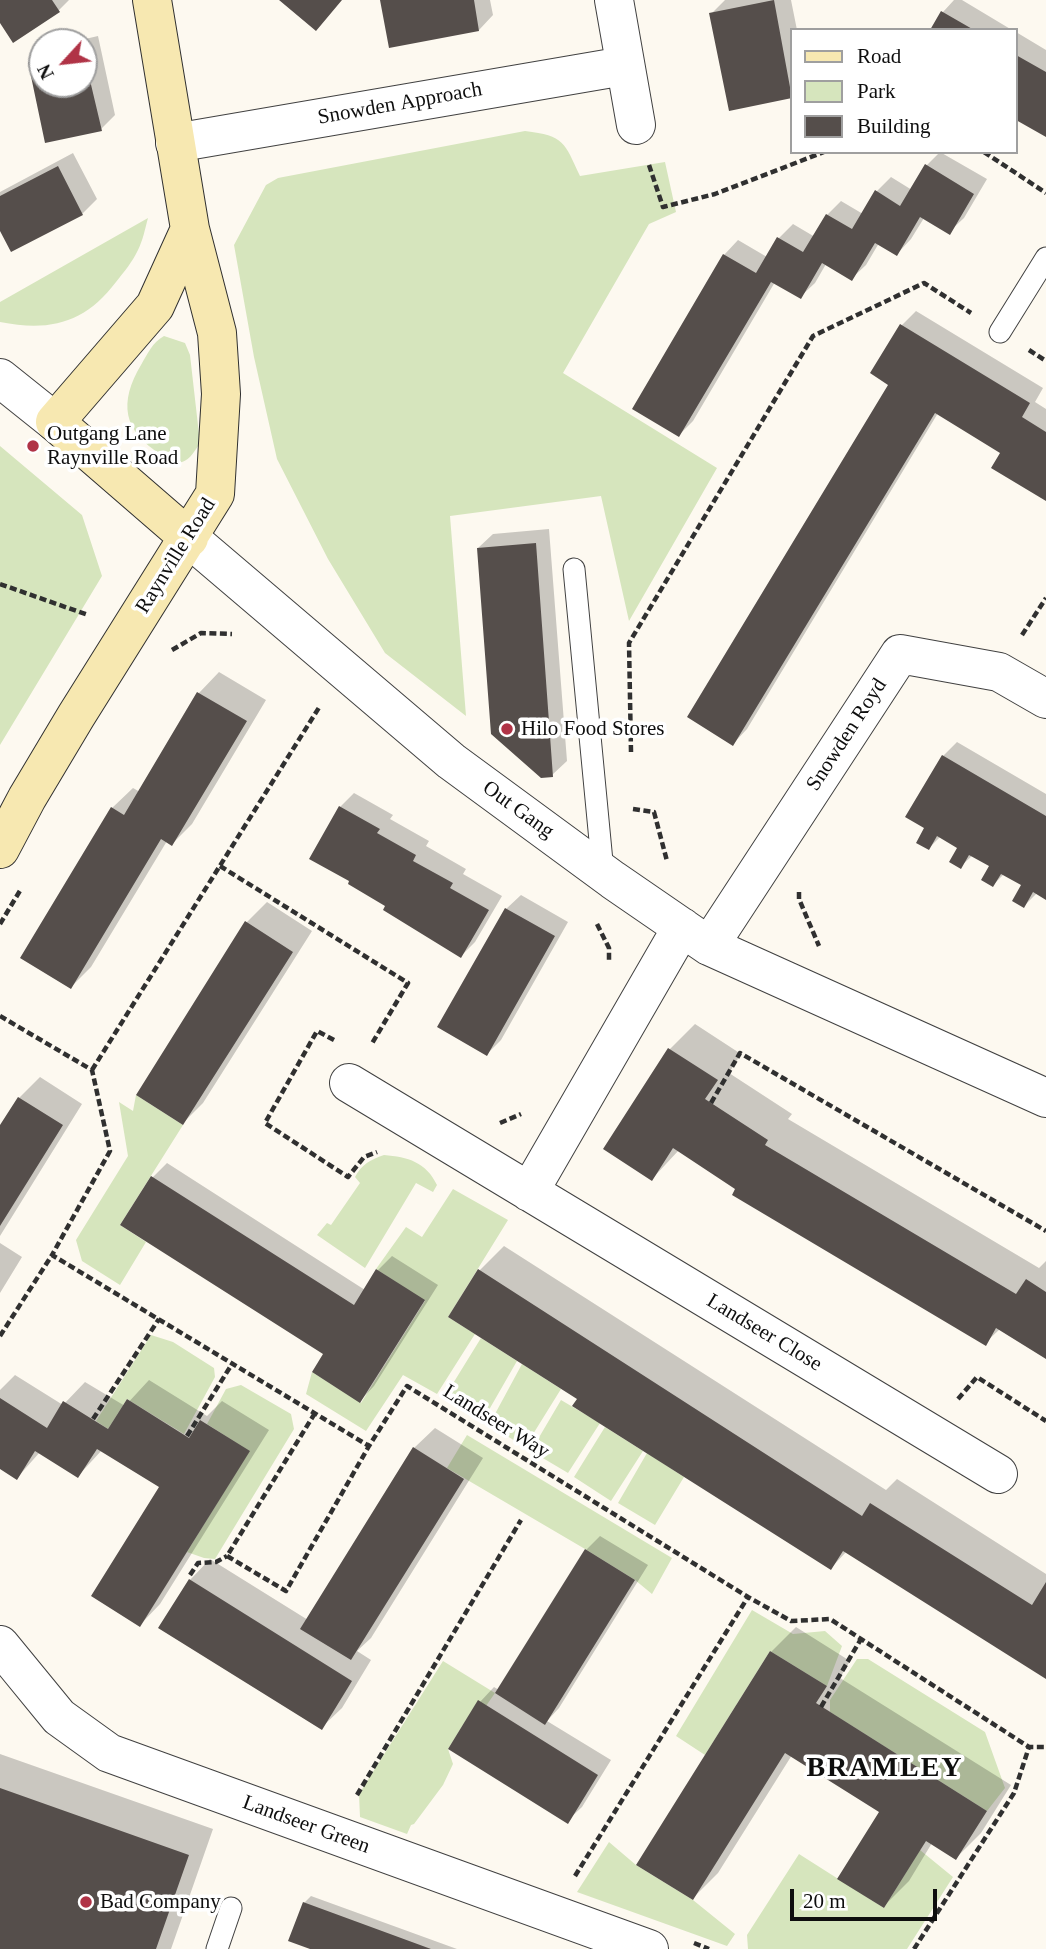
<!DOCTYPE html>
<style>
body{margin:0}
#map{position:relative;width:1046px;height:1949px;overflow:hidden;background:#fdf9f0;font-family:Georgia,serif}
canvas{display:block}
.legend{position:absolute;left:790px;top:28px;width:228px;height:126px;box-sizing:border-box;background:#fff;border:2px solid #9f9f9f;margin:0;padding:9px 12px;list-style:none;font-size:21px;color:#0e0e0e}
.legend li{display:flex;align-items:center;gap:14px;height:35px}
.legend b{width:35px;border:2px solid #9f9f9f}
.north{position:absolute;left:28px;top:28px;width:70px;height:70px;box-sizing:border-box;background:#fff;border:2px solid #9f9f9f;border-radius:50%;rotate:243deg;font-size:19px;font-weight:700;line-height:28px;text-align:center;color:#0e0e0e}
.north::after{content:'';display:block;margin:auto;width:24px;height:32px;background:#b03346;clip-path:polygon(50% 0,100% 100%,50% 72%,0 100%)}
.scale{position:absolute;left:790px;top:1889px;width:147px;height:32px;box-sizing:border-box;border:4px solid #0e0e0e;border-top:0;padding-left:9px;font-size:21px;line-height:24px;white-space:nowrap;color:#0e0e0e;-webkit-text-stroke:5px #fff;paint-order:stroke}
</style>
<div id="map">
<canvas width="1046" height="1949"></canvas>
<ul class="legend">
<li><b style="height:9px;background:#f7e8b1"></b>Road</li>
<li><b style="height:19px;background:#d6e5bd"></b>Park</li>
<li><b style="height:19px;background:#554e4b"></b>Building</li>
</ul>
<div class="north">N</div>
<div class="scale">20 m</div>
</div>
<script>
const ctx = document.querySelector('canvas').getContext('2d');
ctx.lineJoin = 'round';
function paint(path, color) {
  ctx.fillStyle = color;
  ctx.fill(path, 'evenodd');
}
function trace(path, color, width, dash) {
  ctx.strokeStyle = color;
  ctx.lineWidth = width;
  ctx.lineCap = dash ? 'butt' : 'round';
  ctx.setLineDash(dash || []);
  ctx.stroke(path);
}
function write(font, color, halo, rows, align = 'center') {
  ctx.font = font + ' Georgia,serif';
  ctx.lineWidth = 7;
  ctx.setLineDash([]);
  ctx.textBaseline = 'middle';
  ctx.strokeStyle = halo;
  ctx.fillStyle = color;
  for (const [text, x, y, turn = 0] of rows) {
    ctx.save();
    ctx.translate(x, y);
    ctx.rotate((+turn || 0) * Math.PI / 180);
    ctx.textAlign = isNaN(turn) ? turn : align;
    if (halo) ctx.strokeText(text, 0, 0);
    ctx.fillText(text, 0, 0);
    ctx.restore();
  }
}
const green = new Path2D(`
 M525,131C565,136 564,142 580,176L665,162L676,212L649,224L563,373L717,468L629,621L601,496L450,516L466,716L385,653L328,559L277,459L254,357L234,245L266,185L278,178Z
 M148,218C145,229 143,240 138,250C133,261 124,272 116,282C85,323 50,332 0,322V302Z
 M164,336L185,343L190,355L200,443C196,449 190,460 182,462C174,464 167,458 162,455C122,431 119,402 141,365C148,353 152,343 164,336Z
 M0,446L82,515L102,576L0,745Z
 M136,1095L183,1125L120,1225L146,1242L120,1285L82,1261L76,1240L128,1156L119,1102L133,1111Z
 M384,1155C408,1157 426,1162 437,1185L433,1192L416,1183L365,1268L317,1235L327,1223L331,1225L360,1183L355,1177C362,1164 370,1160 384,1155Z
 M453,1189L508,1220L448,1317L475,1334L437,1394L403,1375L366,1431L306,1394L312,1372L361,1403L425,1301L376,1269L406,1227L422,1237Z
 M151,1335L173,1342L214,1368L215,1377L184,1434L127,1399L108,1429L96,1421Z
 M481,1338L517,1361L482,1422L444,1398Z
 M522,1364L561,1389L525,1447L489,1425Z
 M241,1385L291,1414L294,1429L215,1559L204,1558L187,1552L249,1451L207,1424L226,1389Z
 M561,1400L600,1423L568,1473L531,1451Z
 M605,1427L643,1451L611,1501L574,1477Z
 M467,1435L672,1558L652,1594L635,1580L585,1549L447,1468Z
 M647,1453L684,1477L655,1525L618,1503Z
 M752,1610L793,1634L825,1631L842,1646L827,1686L770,1651L705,1755L676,1736Z
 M857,1659H868L985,1732L1005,1788L987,1811L830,1712V1700Z
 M443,1661L495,1693L486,1706L478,1701L448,1749L453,1764L443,1785L414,1824L411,1825L407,1834L360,1817L359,1794Z
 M609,1842L636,1865L693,1900L735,1934L727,1946L577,1892Z
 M920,1850L953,1877L907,1949H748L747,1935L799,1854L884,1908Z`);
const shadow = new Path2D(`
 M0,0H69L59,10L13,40L0,20Z
 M382,0H490L493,15L479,30Z
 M725,0H791L797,30H792V97L730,109L711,14Z
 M954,0H962L1012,30H932L943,12Z
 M1016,32L1046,50V135L1016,118Z
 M98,36L115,115L101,129L47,140L30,62L42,50V84H84V42H72Z
 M940,152L987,179L964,218L949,232L924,218L911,239L897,254L879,243L866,265L851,279L826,264L815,283L800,297L775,282L693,421L679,435L724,255L738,240L767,257L779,238L793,224L815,237L827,215L841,201L863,214L876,192L891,177L912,190L926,166Z
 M73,153L97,199L82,214L0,227V192Z
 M916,311L1043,388L1035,402L1046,409V500L1003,452L938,413L747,729L733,744L891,384L902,325Z
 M549,529L567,761L552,775L478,548L493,534Z
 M219,672L266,700L192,824L172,844L167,841L91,967L71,987L112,808L133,788L140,792L199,693Z
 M957,742L1046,794V898L1037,893L1024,906L1023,885L1004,874L993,885L991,866L973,855L960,867L959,847L941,836L929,848L926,827L943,756Z
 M354,793L393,815L390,819L429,841L426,846L466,869L463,874L502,896L475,942L461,956L388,906L340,807Z
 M521,895L568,922L501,1040L487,1054L506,909Z
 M267,902L312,931L203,1103L183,1123L246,923Z
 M695,1024L741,1054L729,1073L792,1114L788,1119L1039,1268L1046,1261V1357L1000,1329L985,1343L679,1150L652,1179L605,1148L670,1049Z
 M40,1077L82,1104L0,1236V1129L19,1098Z
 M167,1163L365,1290L378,1270L392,1256L438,1285L374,1386L360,1401L325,1353L152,1178Z
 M0,1243L22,1257L0,1293Z
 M504,1246L886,1490L897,1479L1046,1574V1677L847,1551L831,1568L579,1399L479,1271Z
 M15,1375L63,1405L85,1382L125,1406L149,1380L207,1416L222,1401L269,1430L160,1604L140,1625L161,1487L102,1450L78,1476L40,1452L17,1478L0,1467V1390Z
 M435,1428L483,1458L371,1638L357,1651L371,1660L342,1708L321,1728L190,1580L210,1559L308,1620L414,1448Z
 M600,1536L648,1565L559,1708L547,1721L611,1760L582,1807L567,1821L480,1702L494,1687L499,1690L586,1550Z
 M796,1627L850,1661L840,1678L1011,1785L981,1833L956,1858L932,1843L909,1881L884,1906L881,1811L792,1755L718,1873L693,1898L639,1864L771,1652Z
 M0,1754L213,1829L171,1949H0Z
 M311,1896L457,1949H315L304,1903Z`);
const building = new Path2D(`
 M0,0H52L60,12L13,43L0,23Z
 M279,0H342L316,31Z
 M380,0H474L479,31L389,48Z
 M774,0L792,98L729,111L709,13Z
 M941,11L974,30H930Z
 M84,55L102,131L45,143L28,62L42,59V84H84Z
 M1016,55L1046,72V137L1016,120Z
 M925,164L974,194L950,235L920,217L897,256L875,243L852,281L822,263L801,299L771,282L679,437L632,409L723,254L756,273L777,237L803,252L826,214L852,229L875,190L900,206Z
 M58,166L83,215L11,252L0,231V196Z
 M900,324L1030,403L1022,417L1046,432V501L991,468L1000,453L935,413L733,746L687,717L888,385L870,373Z
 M536,543L553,777L541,778L491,734L477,548Z
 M197,692L247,721L172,846L161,839L71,989L20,958L111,807L124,815Z
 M942,755L1046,816V900L1033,892L1024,908L1012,901L1021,885L1001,874L993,887L981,880L989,866L969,855L961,869L949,862L957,848L937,836L929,850L916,843L924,828L905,817Z
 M339,806L380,829L377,833L416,855L413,861L453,883L450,888L489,910L461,958L383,910L385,906L348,884L349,881L309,859Z
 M505,908L555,936L487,1056L437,1027Z
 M245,921L293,952L183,1125L136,1095Z
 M668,1048L718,1080L705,1099L768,1140L765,1145L1016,1294L1026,1279L1046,1292V1359L996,1328L986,1346L732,1195L735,1189L673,1148L652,1181L603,1149Z
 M18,1097L63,1125L0,1226V1125Z
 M151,1176L354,1305L376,1269L425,1300L360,1403L312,1372L323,1354L120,1225Z
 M478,1269L862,1516L870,1503L1032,1605L1046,1582V1679L843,1551L831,1570L572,1406L577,1399L448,1317Z
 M0,1398L47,1428L63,1401L108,1429L127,1399L189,1438L200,1420L250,1451L140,1627L91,1596L159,1487L97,1449L78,1478L35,1451L17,1480L0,1469Z
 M413,1447L464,1479L351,1660L300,1629Z
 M585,1549L635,1580L545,1725L495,1693Z
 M189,1579L352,1681L322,1730L158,1628Z
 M770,1651L827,1686L816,1703L987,1811L956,1860L926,1841L884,1908L837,1879L879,1812L785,1753L693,1900L636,1865Z
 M478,1700L598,1775L568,1824L448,1749Z
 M0,1788L189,1855L156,1949H0Z
 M303,1902L431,1949H310L288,1941Z`);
const path = new Path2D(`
 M984,152L1046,193
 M649,165L663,207L715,194L824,152
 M1029,350L1046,361
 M0,584L88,615
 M1022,635L1046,598
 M172,650L201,633L232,634
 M631,752L629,643L813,336L924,283L971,313
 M633,809L654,812L667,861
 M220,866L408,983L371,1045
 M799,892V899L819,946
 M0,924L21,889
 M597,924L609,948V962
 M0,1016L92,1070L110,1151L52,1255
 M334,1040L317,1031L265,1123L348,1177L364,1157L377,1152
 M92,1070L320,706
 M711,1103L740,1053L1046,1231
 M500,1123L521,1114
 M0,1336L52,1255L369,1446L407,1386L748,1597L791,1621L830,1619L1029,1747
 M958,1399L977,1377L1046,1421
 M315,1413L227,1556L286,1591L369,1446
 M93,1419L159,1319
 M187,1436L232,1364
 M190,1575L198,1563L216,1562L227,1556
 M821,1707L861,1639
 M357,1795L521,1520
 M575,1876L748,1597
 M694,1943L709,1949
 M914,1949L1014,1793L1029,1747H1046`);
const lane = new Path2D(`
 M1000,332L1046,258
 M574,569L603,872
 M217,1949L231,1908`);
const street = new Path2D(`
 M614,0L636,125
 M175,143L624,66
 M0,378L55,422
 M189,538L451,761L613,880L709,946L1046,1098
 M709,946L900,654L999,672L1046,699
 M349,1083L998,1474
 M529,1192L682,927
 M0,1645L59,1717L109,1753L649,1949`);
const secondary = new Path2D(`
 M189,538L55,422L155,306L190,229
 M0,849L27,798L76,716L215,494L221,394L217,333L190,229L152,0`);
const markers = [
 [33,446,7,"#b03346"],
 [507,729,7,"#b03346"],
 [86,1902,7,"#b03346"]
];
const streetNames = [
 ["Snowden Approach",400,104,-10],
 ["Raynville Road",176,556,-58],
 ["Snowden Royd",847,735,-57],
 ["Out Gang",518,810,36],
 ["Landseer Close",764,1333,31],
 ["Landseer Way",496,1422,32],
 ["Landseer Green",306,1825,20]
];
const poiNames = [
 ["Outgang Lane",47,434],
 ["Raynville Road",47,458],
 ["Hilo Food Stores",521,729],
 ["Bad Company",100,1902]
];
const districtNames = [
 ["BRAMLEY",885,1769]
];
paint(green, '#d6e5bd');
paint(shadow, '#0003');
paint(building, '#554e4b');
trace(lane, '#414141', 23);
trace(street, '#414141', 40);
trace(secondary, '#303030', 40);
trace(path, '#303030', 4.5, [7, 3.5]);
trace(lane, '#fff', 21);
trace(street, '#fff', 38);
trace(secondary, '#f7e8b1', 38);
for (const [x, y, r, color] of markers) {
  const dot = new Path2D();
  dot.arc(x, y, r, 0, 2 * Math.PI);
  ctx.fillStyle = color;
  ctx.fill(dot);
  trace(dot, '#fff', 2.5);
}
write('21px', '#0e0e0e', '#fff', streetNames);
write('21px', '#0e0e0e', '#fff', poiNames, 'left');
ctx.letterSpacing = '2px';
write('bold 28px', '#0e0e0e', '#fff', districtNames);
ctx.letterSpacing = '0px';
</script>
